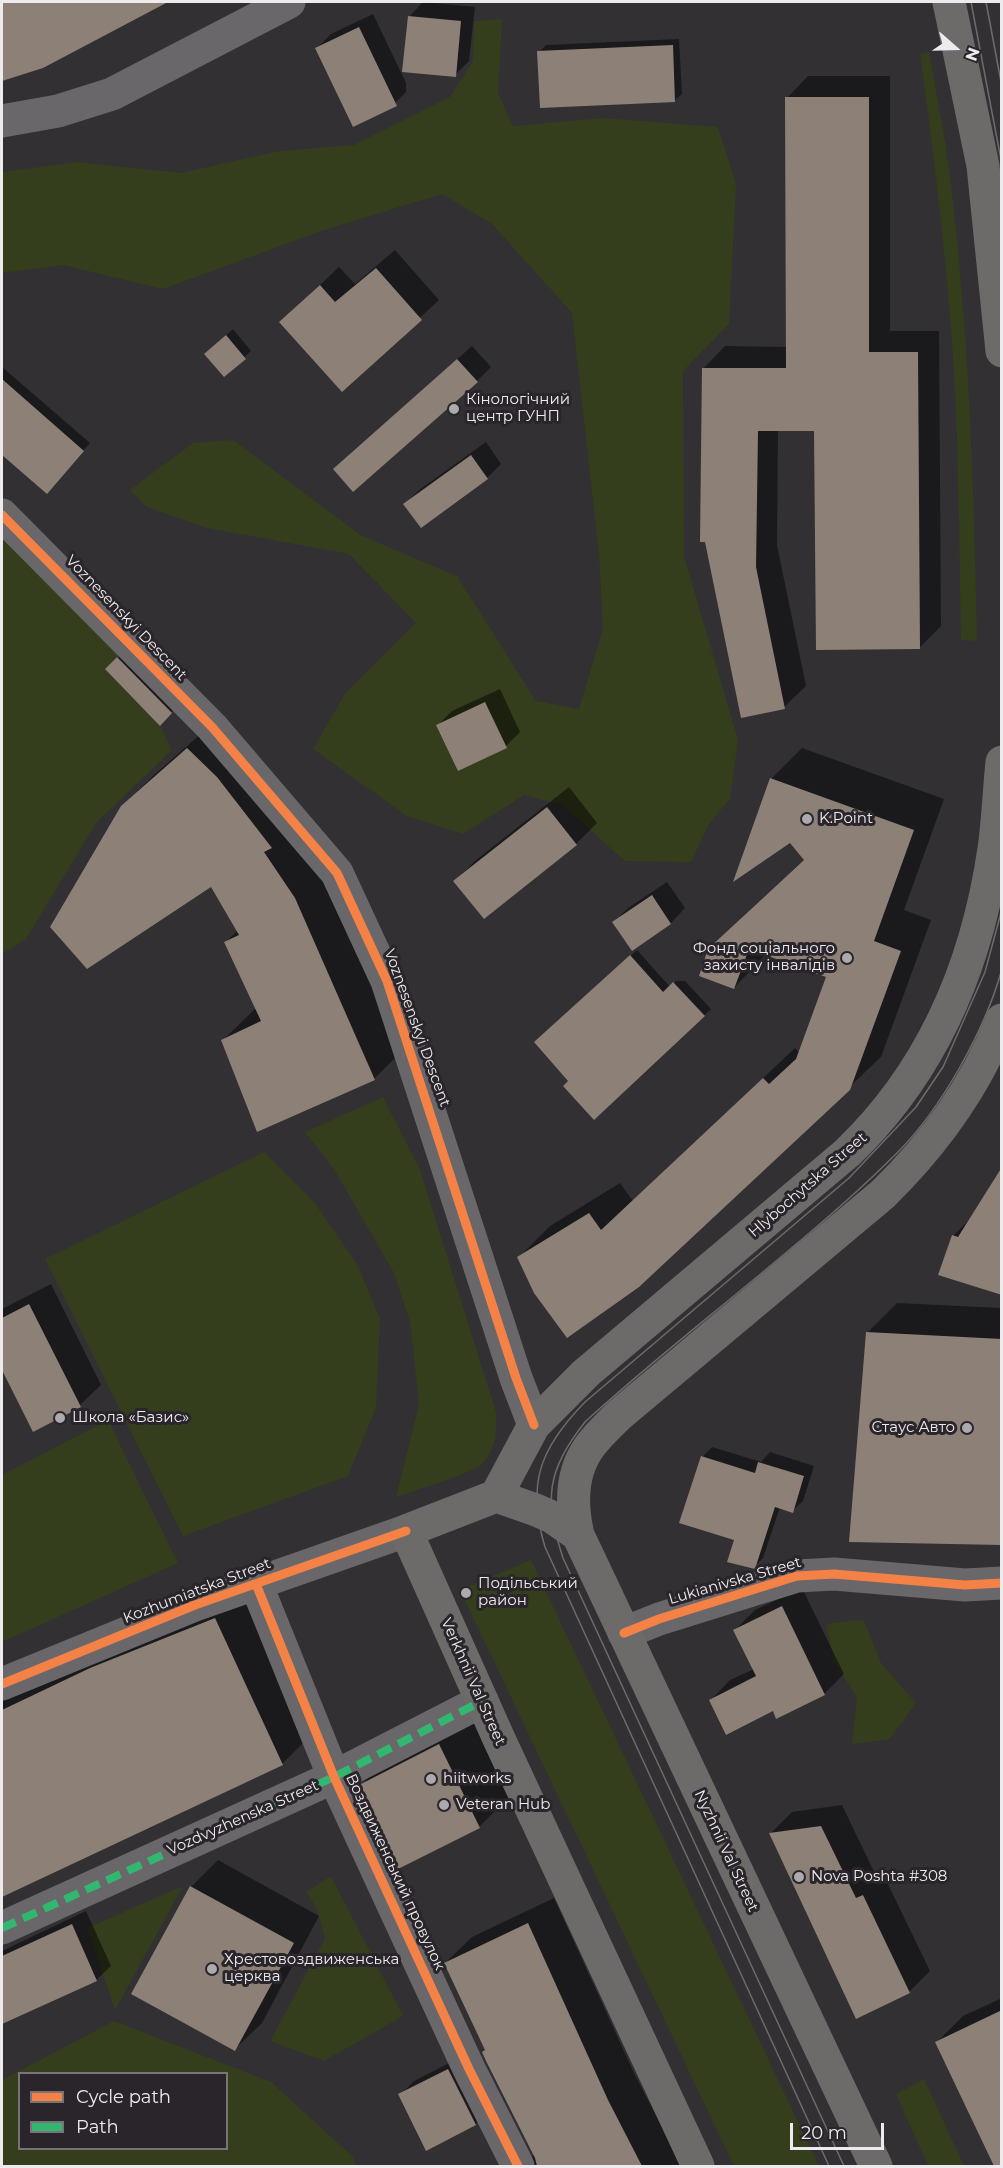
<!DOCTYPE html>
<meta charset="utf-8">
<style>
body{margin:0}
#map{position:relative;width:1003px;height:2168px;overflow:hidden;background:#323033;font-family:Montserrat,sans-serif}
canvas{display:block}
.frame{position:absolute;inset:0;border:3px solid #eeebef;pointer-events:none}
.legend{position:absolute;left:18px;top:2072px;width:210px;height:78px;box-sizing:border-box;background:#29252a;border:2px solid #787479;margin:0;padding:8px 10px;list-style:none;font-size:18px;color:#eeebef}
.legend li{display:flex;align-items:center;gap:12px;height:30px}
.legend b{width:30px;border:2px solid #787479}
.north{position:absolute;left:925px;top:18px;width:60px;height:60px;-webkit-text-stroke:4px #29252a;paint-order:stroke;rotate:110deg;font-size:16px;font-weight:700;line-height:24px;text-align:center;color:#eeebef}
.north::after{content:'';display:block;margin:auto;width:21px;height:27px;background:#eeebef;clip-path:polygon(50% 0,100% 100%,50% 72%,0 100%)}
.scale{position:absolute;left:790px;top:2123px;width:94px;height:27px;box-sizing:border-box;border:3px solid #eeebef;border-top:0;padding-left:8px;font-size:18px;line-height:21px;white-space:nowrap;color:#eeebef;-webkit-text-stroke:4px #29252a;paint-order:stroke}
</style>
<div id="map">
<canvas width="1003" height="2168"></canvas>
<div class="frame"></div>
<ul class="legend">
<li><b style="height:8px;background:#f48246"></b>Cycle path</li>
<li><b style="height:8px;background:#33b770"></b>Path</li>
</ul>
<div class="north">N</div>
<div class="scale">20 m</div>
</div>
<script>
const ctx = document.querySelector('canvas').getContext('2d');
ctx.lineJoin = 'round';
function paint(path, color) {
  ctx.fillStyle = color;
  ctx.fill(path, 'evenodd');
}
function trace(path, color, width, dash) {
  ctx.strokeStyle = color;
  ctx.lineWidth = width;
  ctx.lineCap = dash ? 'butt' : 'round';
  ctx.setLineDash(dash || []);
  ctx.stroke(path);
}
function write(font, color, halo, rows, align = 'center') {
  ctx.font = font + ' Montserrat,sans-serif';
  ctx.lineWidth = 6;
  ctx.setLineDash([]);
  ctx.textBaseline = 'middle';
  ctx.strokeStyle = halo;
  ctx.fillStyle = color;
  for (const [text, x, y, turn = 0] of rows) {
    ctx.save();
    ctx.translate(x, y);
    ctx.rotate((+turn || 0) * Math.PI / 180);
    ctx.textAlign = isNaN(turn) ? turn : align;
    if (halo) ctx.strokeText(text, 0, 0);
    ctx.fillText(text, 0, 0);
    ctx.restore();
  }
}
const green = new Path2D(`
 M502,19L498,93L513,126L603,118L718,127L736,184L729,324L683,371L684,556L738,740L730,799L709,824L691,862L625,861L562,805L524,795L463,834L407,816L313,749L344,695L416,623L349,554L207,528L147,507L130,490L193,443L233,440L362,536L457,576L536,701L579,709L603,629L599,554L572,313L492,224L442,194L321,231L163,289L63,265L2,273V172L77,162L181,173L279,151L354,145L450,97L473,61L474,21Z
 M929,52C936,93 945,135 950,177C969,331 974,486 977,641L961,640C959,532 959,424 950,317C943,229 932,141 920,54Z
 M2,531L119,654L105,669L160,725L172,750L96,823L26,939L2,954Z
 M383,1097L420,1170L496,1412C497,1432 496,1450 481,1465C475,1472 410,1492 396,1497L419,1404L410,1322L394,1273L334,1169L305,1132Z
 M264,1152L314,1202L357,1264L380,1319L376,1408L348,1476L183,1536L45,1259Z
 M108,1420L178,1563L2,1642V1475Z
 M531,1560L819,2166H734L460,1590Z
 M856,1620L864,1621L881,1663L916,1703L890,1739L852,1744L857,1697L834,1662L826,1624Z
 M331,1876L403,2016L324,2061L270,2041L325,1939L317,1909L306,1892Z
 M183,1886L115,2010L87,1928Z
 M114,2021L271,2082L352,2156L357,2166H2V2080ZM20,2074H226V2148H20Z
 M924,2079L964,2166H928L896,2094Z`);
const shadow = new Path2D(`
 M2,2H165L43,67L2,80Z
 M423,2L475,7L469,61L455,75L409,17Z
 M373,14L406,83V92L392,106L317,48L331,34Z
 M679,39L682,94L675,100L539,52L546,45Z
 M808,76H890V331H939L941,626L919,648L816,429H778L777,545L806,686L784,707L704,368L725,346L787,347V98Z
 M395,250L439,300L342,390L281,322L339,267L355,284Z
 M233,329L251,351L224,375L213,347Z
 M472,346L491,367L477,381L349,455Z
 M2,367L90,443L47,492L2,453Z
 M486,442L501,464L487,478L421,526L405,504L419,490Z
 M132,644L185,698L160,723L107,669Z
 M500,689L520,732L506,746L438,725L452,711Z
 M219,718L302,815L405,1048L374,1079L223,1040L256,1008L226,942L238,930L212,885L122,807L154,775Z
 M802,748L944,799L904,910L931,920L881,1057L638,1286L519,1257L550,1226L620,1183L633,1201L795,1048L800,1053L828,976L766,954L734,988L741,918L805,859L771,779Z
 M569,787L597,823L576,844L484,916L455,881L476,860Z
 M667,882L685,908L671,923L638,944L614,922L628,908Z
 M637,950L670,987L676,981H685L711,1009L594,1118L542,1036Z
 M973,1216L1002,1294L953,1236Z
 M51,1284L101,1385L80,1405L33,1430L2,1369V1309Z
 M897,1303L1002,1308V1544L867,1333Z
 M712,1447L761,1462L770,1452L814,1466L803,1501L792,1511L780,1507L763,1558L753,1568L736,1539L702,1457Z
 M802,1588L844,1674L824,1694L774,1709L711,1700L730,1680L754,1669L735,1630L755,1610Z
 M241,1593L308,1738L282,1764L2,1895V1696Z
 M475,1709L515,1791L479,1827L360,1786L396,1750Z
 M842,1805L877,1878L884,1876L930,1971L909,1992L771,1833L792,1812Z
 M218,1860L319,1916L262,2023L235,2049L191,1887Z
 M554,1898L634,2073L682,2166H511L535,2155L445,1963L472,1937Z
 M86,1911L111,1966L96,1980L2,2023V1951Z
 M1002,1998V2166H995L936,2043L963,2016Z
 M463,2056L490,2110L476,2124L426,2149L400,2095L414,2081Z`);
const building = new Path2D(`
 M2,2H168L43,68L2,81Z
 M408,16L461,21L456,77L402,72Z
 M359,27L397,106L353,127L315,48Z
 M673,45L675,102L540,108L537,51Z
 M785,97H869V352H918L920,649L816,650L814,431H758L756,567L785,709L741,718L705,542H700L702,368H786Z
 M376,268L422,320L342,392L279,322L320,285L335,302Z
 M226,335L246,359L224,377L204,354Z
 M457,359L478,382L353,492L333,469Z
 M2,379L84,451L47,494L2,455Z
 M471,455L488,479L421,528L403,504Z
 M117,657L172,713L160,726L105,669Z
 M485,702L507,748L458,771L436,725Z
 M187,748L217,777L272,848L264,852L295,898L375,1080L257,1132L221,1040L261,1021L224,942L239,935L211,887L87,969L50,927L121,806Z
 M770,778L914,830L874,941L901,951L850,1090L639,1287L567,1338L534,1293L517,1257L589,1213L601,1230L763,1078L769,1084L796,1059L826,977L749,949L734,989L699,976L708,949L804,860L790,843L733,882Z
 M547,807L577,845L484,919L453,881Z
 M652,895L671,924L632,951L612,922Z
 M630,955L663,992L673,982L705,1016L594,1120L563,1086L568,1081L534,1042Z
 M1002,1167V1295L938,1275L952,1235L958,1237Z
 M29,1304L81,1407L33,1432L2,1370V1318Z
 M866,1332L1002,1339V1545L849,1542Z
 M701,1456L755,1473L758,1462L804,1476L793,1513L775,1507L755,1569L727,1562L734,1540L679,1523Z
 M782,1606L825,1695L776,1719L773,1711L726,1735L709,1700L756,1676L733,1630Z
 M215,1618L283,1765L2,1897V1710L90,1668Z
 M439,1744L480,1828L398,1869L359,1785Z
 M821,1826L856,1898L863,1895L910,1993L856,2019L769,1833Z
 M190,1886L294,1943L235,2051L131,1994Z
 M528,1923L608,2100L642,2166H537L535,2158L486,2061L482,2052L485,2050L444,1963Z
 M72,1924L97,1981L2,2024V1956Z
 M1002,2010V2166H994L935,2042Z
 M448,2069L476,2125L426,2151L398,2094Z`);
const minor = new Path2D(`
 M2,121L58,111L112,94L289,2
 M2,515L212,727L337,873L387,981L516,1378L534,1425
 M256,1584L334,1777L469,2069L518,2166
 M624,1633L659,1619L797,1576L834,1574L965,1585L1002,1583
 M2,1684L195,1605L406,1531
 M2,1928L334,1777L482,1701`);
const secondary = new Path2D(`
 M949,2L983,166L1002,351
 M496,1496L534,1425L586,1373L847,1153C932,1072 977,965 994,849C998,821 999,791 1002,762
 M578,1535L552,1517L536,1510L496,1496L406,1531L499,1739L698,2166
 M876,2166L578,1535C571,1505 570,1473 590,1446C598,1435 609,1425 619,1415L883,1194C935,1143 975,1088 1002,1020`);
const tram = new Path2D(`
 M971,2L1002,165
 M986,2L1002,87
 M829,2166L545,1547C526,1484 540,1448 585,1402L849,1178L916,1107L943,1067L985,972L1002,909
 M844,2166L563,1558C544,1499 546,1472 585,1422C648,1364 717,1311 782,1256C822,1223 861,1189 897,1153C942,1108 985,1030 1002,969`);
const quiet = new Path2D(`
 M2,1928L334,1777L482,1701`);
const cycleway = new Path2D(`
 M2,515L212,727L337,873L387,981L516,1378L534,1425
 M256,1584L334,1777L469,2069L518,2166
 M624,1633L659,1619L797,1576L834,1574L965,1585L1002,1583
 M2,1684L195,1605L406,1531`);
const markers = [
 [454,409,6,"#acaaad"],
 [807,819,6,"#acaaad"],
 [847,958,6,"#acaaad"],
 [60,1418,6,"#acaaad"],
 [967,1428,6,"#acaaad"],
 [466,1593,6,"#acaaad"],
 [431,1779,6,"#acaaad"],
 [444,1805,6,"#acaaad"],
 [799,1877,6,"#acaaad"],
 [212,1969,6,"#acaaad"]
];
const poiNames = [
 ["Кінологічний",466,400],
 ["центр ГУНП",466,417],
 ["K.Point",819,819],
 ["Фонд соціального",835,949,"right"],
 ["захисту інвалідів",835,966,"right"],
 ["Школа «Базис»",72,1418],
 ["Стаус Авто",955,1428,"right"],
 ["Подільський",478,1584],
 ["район",478,1601],
 ["hiitworks",443,1779],
 ["Veteran Hub",456,1805],
 ["Nova Poshta #308",811,1877],
 ["Хрестовоздвиженська",224,1960],
 ["церква",224,1977]
];
const streetNames = [
 ["Voznesenskyi Descent",126,618,46],
 ["Voznesenskyi Descent",417,1028,70],
 ["Hlybochytska Street",808,1185,-41],
 ["Lukianivska Street",735,1581,-16],
 ["Kozhumiatska Street",197,1591,-21],
 ["Verkhnii Val Street",473,1682,66],
 ["Vozdvyzhenska Street",243,1818,-24],
 ["Nyzhnii Val Street",726,1851,65],
 ["Воздвиженський провулок",395,1872,65]
];
paint(green, '#343e1c');
paint(shadow, '#0007');
paint(building, '#8d8177');
trace(minor, '#696769', 33);
trace(secondary, '#6c6b6a', 33);
trace(tram, '#6d6c6c', 1.5);
trace(quiet, '#33b770', 8, [15, 8]);
trace(cycleway, '#f48246', 9);
for (const [x, y, r, color] of markers) {
  const dot = new Path2D();
  dot.arc(x, y, r, 0, 2 * Math.PI);
  ctx.fillStyle = color;
  ctx.fill(dot);
  trace(dot, '#29252a', 2);
}
write('15px', '#eeebef', '#29252a', poiNames, 'left');
write('15px', '#eeebef', '#29252a', streetNames);
</script>
